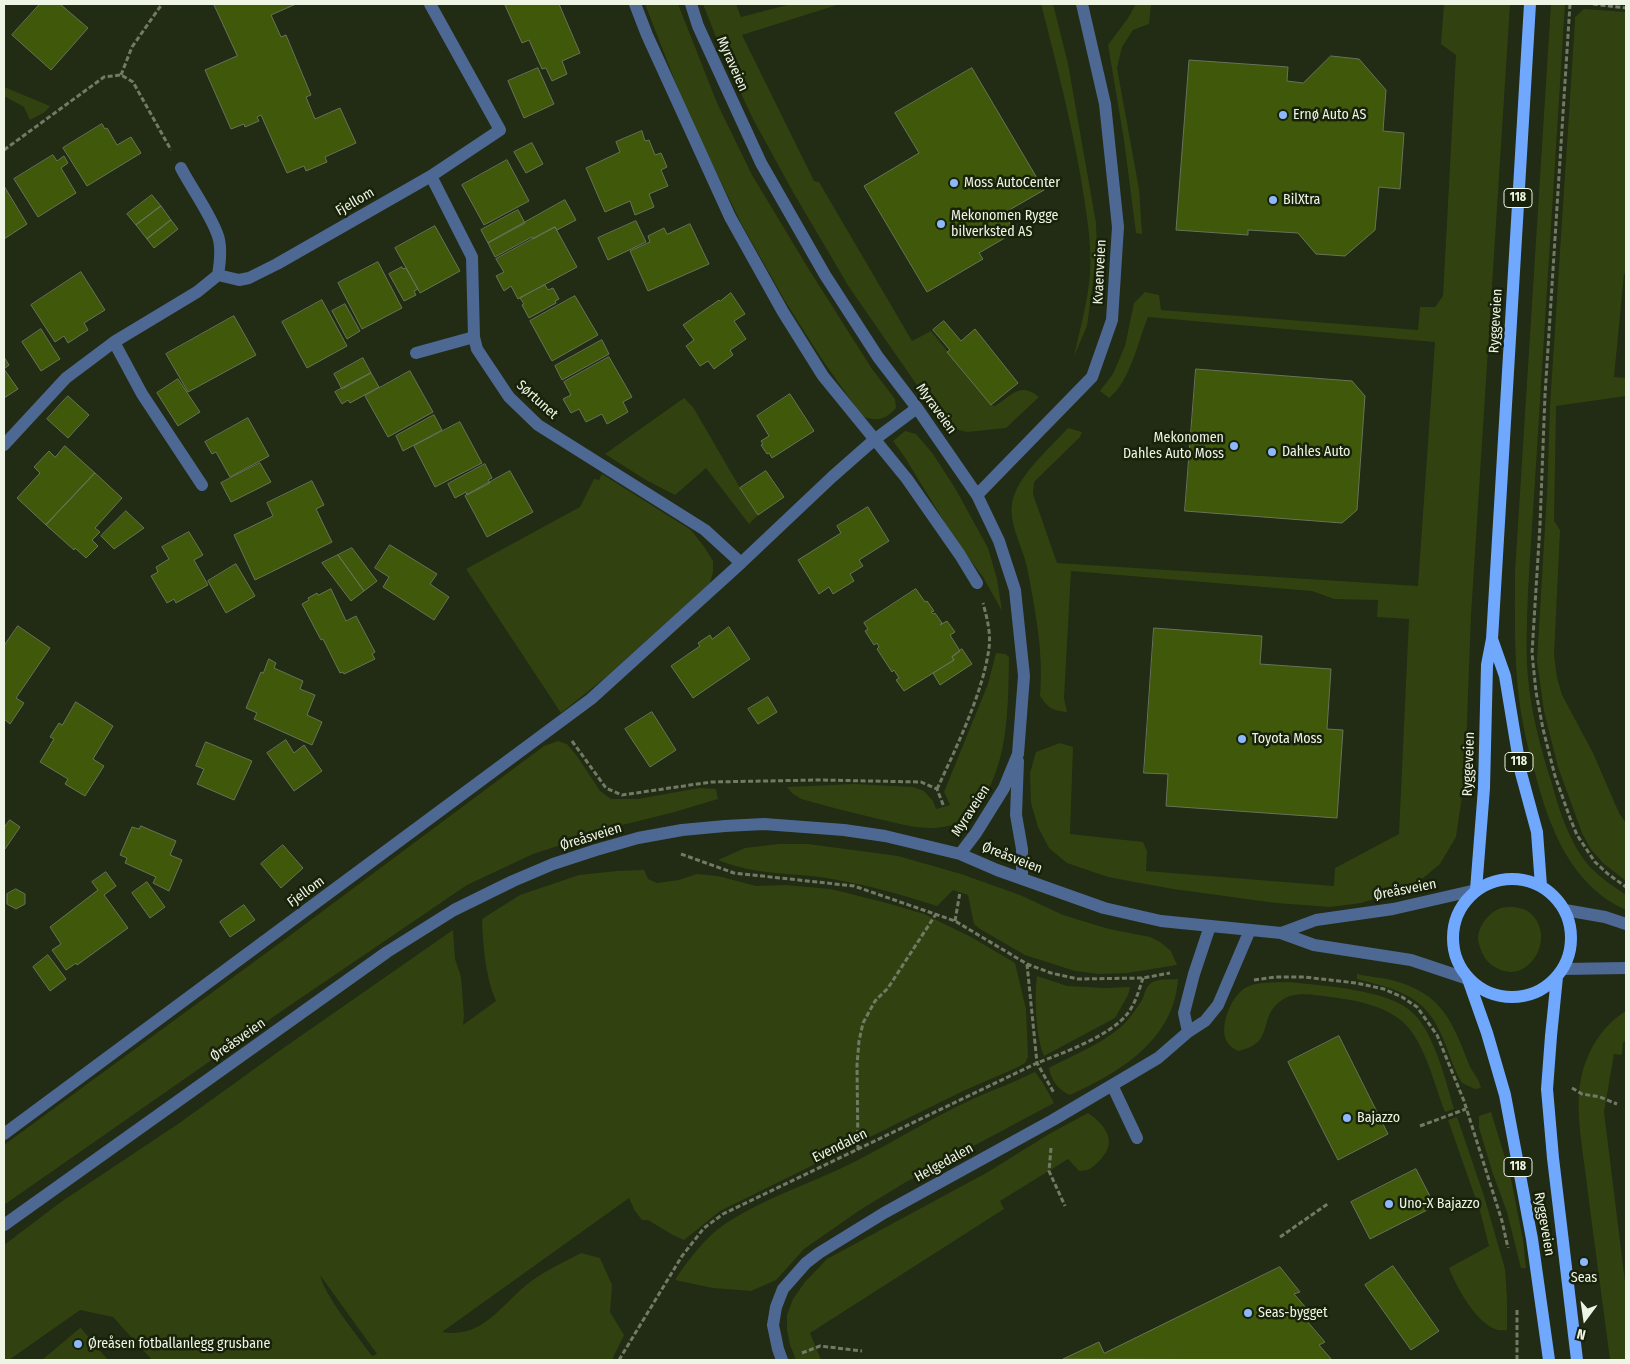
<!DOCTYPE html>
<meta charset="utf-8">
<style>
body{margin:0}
#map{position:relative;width:1630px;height:1364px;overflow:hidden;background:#222b13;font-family:"Fira Sans Condensed",sans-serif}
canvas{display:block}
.frame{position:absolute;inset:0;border:5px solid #eef5e5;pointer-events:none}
.north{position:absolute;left:1560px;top:1294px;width:50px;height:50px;-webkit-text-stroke:4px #182109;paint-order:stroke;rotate:194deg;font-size:14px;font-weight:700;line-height:20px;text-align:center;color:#eef5e5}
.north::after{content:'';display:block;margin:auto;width:18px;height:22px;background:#eef5e5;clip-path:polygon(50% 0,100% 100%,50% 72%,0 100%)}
</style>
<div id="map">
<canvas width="1630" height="1364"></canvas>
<div class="frame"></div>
<div class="north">N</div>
</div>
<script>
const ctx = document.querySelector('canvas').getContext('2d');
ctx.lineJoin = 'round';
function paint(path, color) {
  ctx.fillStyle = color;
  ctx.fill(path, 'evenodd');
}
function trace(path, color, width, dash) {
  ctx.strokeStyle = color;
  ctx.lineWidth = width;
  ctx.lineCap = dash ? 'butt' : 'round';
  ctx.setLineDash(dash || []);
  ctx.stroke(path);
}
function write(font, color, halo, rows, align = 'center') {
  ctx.font = font + ' "Fira Sans Condensed",sans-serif';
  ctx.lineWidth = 5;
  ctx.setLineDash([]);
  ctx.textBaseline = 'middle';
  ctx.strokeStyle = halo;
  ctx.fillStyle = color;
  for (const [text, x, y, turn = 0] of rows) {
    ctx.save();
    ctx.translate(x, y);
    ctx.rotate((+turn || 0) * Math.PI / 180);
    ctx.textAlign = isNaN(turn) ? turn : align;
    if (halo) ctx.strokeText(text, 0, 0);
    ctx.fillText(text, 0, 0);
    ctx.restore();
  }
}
const green = new Path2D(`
 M645,4H678L717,103L752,175L808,268L872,369L895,399L896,408C885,420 877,422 862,416L821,358L785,301L741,223L687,112Z
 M703,4H736L741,17L791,4H840L742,35L814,181L819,182L912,341L931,331L991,405L995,406C1011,396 1020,381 1039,397L1006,428L967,432L951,428L919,388L849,287L793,192L753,119L723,55Z
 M1041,4H1053L1068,64L1096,223L1097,252L1087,326L1074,356C1080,329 1088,301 1090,273C1092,242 1086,210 1081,179C1071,120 1056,62 1041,4Z
 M1136,4H1151L1149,24L1133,30L1122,47L1117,68L1139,189L1142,234L1136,233L1124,140L1108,45L1128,18Z
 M1444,4H1510L1471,615L1465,775L1456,837L1440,864L1422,879L1397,892L1361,903L1330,907L1276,903L1173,889L1108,877L1067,863L1049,848L1038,827L1031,803L1030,773L1036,752L1060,743L1073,747L1070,834L1143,842L1147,851L1146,871L1334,886L1335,868L1399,834L1409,619L1377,617L1378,600L1334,599L1312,591L1071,571L1064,698L1067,712C1052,710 1049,709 1040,696C1044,653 1035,609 1027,567C1022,543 1004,518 1015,493C1025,469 1051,447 1068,428L1082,432L1080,437L1034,482L1033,494L1057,563L1418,586L1435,342L1148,317C1138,341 1130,382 1109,398L1100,391L1113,374L1125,346L1134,303L1145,292L1159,295L1161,310L1418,330L1420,307H1435L1443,296L1456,55L1441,44Z
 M1551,4H1565L1528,591C1527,623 1525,655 1529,687C1533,720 1542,753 1552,784C1560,813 1570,844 1590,867C1601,878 1614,887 1626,895V910C1571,886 1549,827 1535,773C1527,746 1521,718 1518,690C1514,651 1515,611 1515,572Z
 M1584,9L1626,12V273L1624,274L1614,377L1626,378V396L1556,406L1554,521L1560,530L1554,655L1557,678L1562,695L1593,753L1619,813L1626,823V881L1603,863L1590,848L1582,833L1558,767L1544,711L1537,661L1547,494L1550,406L1575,21V17Z
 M4,87L50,106L45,112L30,120L24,107L4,96Z
 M684,398L693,407L740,488L758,515L749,524L706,468L675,495L646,480L605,454Z
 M905,431L916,434L933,454L955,488L988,548L997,579L1002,611L983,577L956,541L904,456L893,441Z
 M602,474L691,530L705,548L713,561V572L710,583L606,677L561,713L466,569L580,507L594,479L599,480Z
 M996,653L1005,654L1009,657C1008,706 1009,758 982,801C978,808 974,815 968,819C959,824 945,827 935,828C916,829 897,823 879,819C852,813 827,806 801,799L792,793L787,787L854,784L913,787L924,791L933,801L936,809L950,805L944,792L988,684Z
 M558,741L567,744L577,756L600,791L611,799H638L699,788L716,789L718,799L671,813L622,825L533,854L467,885L286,1008L4,1205V1145L288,937L544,746Z
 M779,844H808L898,856L961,874L1020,895L1063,915L1109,929L1150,937L1160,942L1171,951L1177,965L1127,973L1099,974L1075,971L1025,955L980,929L974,924L968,895L953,890L937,906C903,895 868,885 832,879C793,872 756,876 718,860L745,848Z
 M644,870L648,879L657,883L679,880L697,874L718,876L756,886L785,885L831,889L883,902L924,914L971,937L1015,963L1026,1009L1028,1057L1025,1063L1016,1068L963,1091L720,1211L684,1240L673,1235L648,1220H642L635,1211L629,1198L442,1332C484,1339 501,1304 530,1282C545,1271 564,1262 581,1253L600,1258L612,1285L610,1312L624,1335L612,1360H152L113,1317L80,1310L9,1360H4V1245L61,1202L178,1124L282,1049L453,930L455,959L461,977L464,1015L463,1025L496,1001C485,976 483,946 482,919L520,895L579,875L617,871ZM320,1275L377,1354L372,1356C357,1335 326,1298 320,1275Z
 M1514,907C1519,908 1525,909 1529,912C1559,936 1528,988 1495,967C1488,963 1484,958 1481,950C1480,947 1478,942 1478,939C1478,927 1488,913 1499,909C1503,907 1510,907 1514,907Z
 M1357,974C1369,977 1382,977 1395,981C1441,994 1452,1020 1468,1062C1471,1072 1479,1077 1481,1088L1475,1089L1462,1083C1452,1067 1448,1047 1439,1030C1423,994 1391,988 1357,979Z
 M1037,976L1067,986L1104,988L1130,987L1128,995L1115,1018L1044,1056C1036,1037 1034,997 1037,976Z
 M1178,979C1174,1040 1120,1072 1070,1095C1058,1090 1051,1080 1049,1068C1073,1055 1107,1042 1126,1022C1132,1015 1137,1008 1142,1000C1145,994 1145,988 1151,983C1158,978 1170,980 1178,979Z
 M1289,982C1323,986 1390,989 1414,1014C1434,1034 1446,1081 1454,1109L1445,1112C1434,1084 1425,1043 1404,1023C1385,1005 1354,1000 1330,997C1314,995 1295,991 1282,1000C1256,1018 1277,1043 1238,1051C1232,1048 1227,1044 1225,1037C1221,1022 1232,994 1247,987C1259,981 1276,983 1289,982Z
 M1626,1011V1041L1623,1042L1622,1055L1614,1054L1604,1112L1626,1290V1360H1610C1602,1297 1593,1234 1585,1170C1582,1143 1575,1107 1581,1079C1586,1053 1602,1025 1626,1011Z
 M1035,1072L1043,1083L1054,1103L906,1182L860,1210L804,1249L776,1280L751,1291L713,1288L675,1280C688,1260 707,1235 728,1222C769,1196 815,1182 858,1160C897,1140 935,1116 975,1098C995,1089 1015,1082 1035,1072Z
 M1491,1112L1510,1174L1523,1240L1526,1268H1521L1507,1212L1493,1174L1479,1128V1116Z
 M1088,1113C1107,1126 1118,1143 1099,1161C1092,1168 1089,1171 1079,1171L1068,1159L1000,1201L1004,1209L810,1333L821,1360H796L790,1345L787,1330V1315L793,1299L805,1282L827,1259L988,1172L1049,1134Z
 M1457,1117L1484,1196L1505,1269L1507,1299V1330C1503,1330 1499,1331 1495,1329C1475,1321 1457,1288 1449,1268L1489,1246L1480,1211L1448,1120Z
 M80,1327L108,1360H42L80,1328Z`);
const building = new Path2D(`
 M40,4H60L88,28L51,70L12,35Z
 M214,4H296L271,15L281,37L286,35L311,95L306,97L315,119L340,108L356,143L325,157L327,162L306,171L304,166L287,173L261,115L257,117L259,121L245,127L244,124L231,129L205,70L237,56Z
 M507,4H559L580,53L562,61L567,74L552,81L546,68L542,69L529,40L522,43L505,5Z
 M1331,56L1359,59L1386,90L1383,131L1404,133L1400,189L1379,187L1375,230L1345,256L1316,254L1298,233L1248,230V235L1176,230L1189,60L1288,67L1287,81L1303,83Z
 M538,68L554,104L524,118L508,81Z
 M972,68L1044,190L1004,213L1015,232L979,253L983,259L927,292L864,186L919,153L895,113Z
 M102,124L105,129L107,128L117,145L131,137L141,153L87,186L63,148Z
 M642,131L645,141L649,140L655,155L661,153L667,167L661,170L668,186L649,194L654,207L635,215L630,201L605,212L586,168L620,152L616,142Z
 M532,143L543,164L526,173L514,152Z
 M53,155L57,161L64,156L68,163L61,168L76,193L38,217L14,179Z
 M507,160L529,201L484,225L462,185Z
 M4,186L27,224L4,239Z
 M152,195L161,206L136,225L127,214Z
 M565,200L576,220L557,230L555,227L533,239L532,237L495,257L488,243Z
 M161,206L171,220L147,239L136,225Z
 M518,210L525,223L488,243L481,230Z
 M171,220L178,229L154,248L147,239Z
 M636,221L646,242L608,260L598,238Z
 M690,224L709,264L648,291L630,251L650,242L648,236L664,228L667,234Z
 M435,226L460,271L420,293L395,248Z
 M555,227L577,267L518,299L511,286L504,291L496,276L504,272L496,259Z
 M378,262L402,308L362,329L338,283Z
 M402,267L403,269L406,268L418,289L414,291L416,295L404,301L389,274Z
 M81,272L105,310L84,323L88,330L68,343L64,336L55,342L31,305Z
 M545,285L548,290L553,288L559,299L555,301L556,303L529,318L522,305L524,304L520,298Z
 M731,293L745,314L734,321L746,339L730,350L733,355L714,369L708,361L700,366L686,346L694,340L683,325L719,300L720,301Z
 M575,296L598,335L552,361L530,321Z
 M322,300L347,346L307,368L282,322Z
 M345,304L360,331L347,339L332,311Z
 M234,316L256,355L188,392L166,354Z
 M944,321L961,341L975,329L1018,383L991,405L947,352L950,350L933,330Z
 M41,329L60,359L41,371L22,342Z
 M602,340L609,354L562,380L555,366Z
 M4,357L9,365L4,369L18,389L4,398Z
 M609,357L632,397L623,402L628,412L607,424L602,414L586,422L579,409L571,413L563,399L571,395L564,382Z
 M363,358L371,373L342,389L334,374Z
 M1196,369L1352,381L1365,396L1357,510L1342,523L1185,511Z
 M410,371L433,412L388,437L365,396Z
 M371,373L379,387L350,403L348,400L342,404L335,392Z
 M178,379L200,412L178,426L157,393Z
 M790,394L814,431L772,458L769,453L767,454L761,445L763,444L761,441L769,436L757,416Z
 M68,396L89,415L68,438L47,419Z
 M434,415L442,430L403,451L396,436Z
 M248,418L269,456L230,477L216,452L212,454L205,442Z
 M460,422L482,463L435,487L414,446Z
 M65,446L95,473L46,525L17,498L40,473L34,467L49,451L55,457Z
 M260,463L271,482L231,502L221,483Z
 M485,464L492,478L488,480L490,483L467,495L466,492L455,498L448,484Z
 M510,471L533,512L487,537L465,496Z
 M766,471L784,497L758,515L740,488Z
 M95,473L122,498L95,528L100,532L92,540L98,546L86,558L75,548L74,550L46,525Z
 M312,481L324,505L316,509L332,542L255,580L234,535L273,516L267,503Z
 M868,507L889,541L859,560L863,566L850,574L854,581L833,594L829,587L819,594L798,560L841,533L837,526Z
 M126,511L144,528L114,549L101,536Z
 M189,532L203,555L194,560L208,585L176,603L174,599L167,603L151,576L158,572L156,567L169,559L162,547Z
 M390,545L437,574L430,584L449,597L434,620L383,587L389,577L375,568Z
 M352,548L377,581L364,591L338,555Z
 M338,555L364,591L351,601L322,563Z
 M236,564L255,596L226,613L208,581Z
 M331,589L346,621L356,616L375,652L372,654L375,659L344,674L343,672L340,673L323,639L321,640L302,604L309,600L308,598L317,593L318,595Z
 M916,589L925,602L927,601L934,611L931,612L933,614L935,613L942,623L940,625L947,621L955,632L950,635L960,651L952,657L954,660L904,691L896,680L899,678L894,670L892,672L877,649L879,647L877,643L874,645L865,631L868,629L864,623Z
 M18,626L50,648L16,698L24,703L10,724L4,719V646Z
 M729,627L750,659L693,698L671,666L700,646L698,643L710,635L712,639Z
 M1154,628L1262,636L1260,664L1331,669L1327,729L1343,730L1337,818L1166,806L1168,774L1144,773Z
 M962,649L972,664L940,685L933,673L954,660L952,657Z
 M269,659L276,663L274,668L303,681L300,689L315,695L307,715L322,722L312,745L254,719L257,713L246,708L261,672L263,673Z
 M768,697L777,712L758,724L748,709Z
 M76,702L113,726L93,759L104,766L85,796L65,784L68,779L40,762L54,739L50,737L59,723L62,725Z
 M652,712L676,750L650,767L625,729Z
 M286,740L294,753L304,745L322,771L294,791L267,753Z
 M206,742L252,761L234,800L197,784L204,769L196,766Z
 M10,820L20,827L5,849H4V828Z
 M141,826L176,841L170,855L182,860L169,891L153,883L156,877L125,863L127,858L120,855L132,827L139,829Z
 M283,845L303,868L281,888L261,864Z
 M106,872L116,886L104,895L128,928L77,965L76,963L66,970L52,950L61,944L50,927L98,890L92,882Z
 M147,882L165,907L150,918L132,893Z
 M16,889L25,894V904L16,909L7,904V894Z
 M244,905L255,920L230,937L220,922Z
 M48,955L66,979L50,991L33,967Z
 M1339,1036L1388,1134L1338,1160L1288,1062Z
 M1416,1169L1435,1206L1370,1239L1351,1202Z
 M1393,1266L1439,1331L1411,1350L1365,1285Z
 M1280,1267L1300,1292L1294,1294L1313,1316L1306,1320L1325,1342L1319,1345L1332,1360L1063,1359L1099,1342L1104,1353Z`);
const path = new Path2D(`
 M1570,4L1545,395L1540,525L1532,653L1536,692L1543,729L1555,776L1570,818L1577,835L1595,862L1608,874L1626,887
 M1593,4L1626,8
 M121,75L132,47L162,4
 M4,150L104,77L121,75L133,82L171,150
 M572,741L606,788L622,795L711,782L819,780L921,782L937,789L944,807
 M937,789C956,748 983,693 989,648C991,633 987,618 983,603
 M681,854L734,873L854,886L955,921L1027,964L1051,973L1078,979L1143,978L1170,973
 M955,921L960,892
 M1027,964L1037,1063L1054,1093
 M1254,980L1275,977H1304L1356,983L1384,989L1402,997L1417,1007L1437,1035L1464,1101L1502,1221L1508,1248
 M1572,1088L1582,1094L1600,1097L1617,1104
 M1420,1126L1466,1109
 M1051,1148L1049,1171L1065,1206
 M858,1150L857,1065L859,1041L863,1023L875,1001L888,988L936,914
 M1280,1237L1329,1203
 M802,1353L820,1346L862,1351
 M619,1360L682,1256L704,1228L723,1214L1037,1063C1063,1053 1112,1035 1128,1013C1136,1002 1139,990 1143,978
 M1517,1360V1309`);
const minor = new Path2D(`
 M635,4L647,35L730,217L783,312L823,376L907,479L960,555L977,583
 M691,4L698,26L761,163L825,275L878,357L917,408L977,495L999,541L1015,590L1024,676L1018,754L1004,788L976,833L960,854
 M181,168C192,189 211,215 218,236C222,248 220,263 218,275
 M431,176L472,257L474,337L477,349L509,397L538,425L705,530L741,563L832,477L874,440L917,408
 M114,342L142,394L202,485
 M416,353L474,337
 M4,445L66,378L114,342L197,292L218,275L239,280L249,278L277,264L431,176L500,130L430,4
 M977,495L1092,377L1112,320L1118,227L1105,104L1082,4
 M1018,761L1016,815L1022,849V878
 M1565,910L1605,917L1626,924
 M1281,933L1316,920L1393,909L1476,890
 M1563,969L1626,968
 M1188,1032L1184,1013L1194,974L1210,926
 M1112,1085L1137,1138
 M4,1134L591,699L741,563
 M4,1225L387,952L454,910L513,881L553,864L596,850L638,838L682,830L725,826L764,824L844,830L885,836L960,854L997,870L1104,908L1161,921L1281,933L1314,945L1411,960L1468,979
 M782,1360L778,1349L773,1325L776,1307L783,1289L806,1263L819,1253L884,1213L1053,1120L1158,1058L1188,1032L1205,1021L1218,1005L1250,930`);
const major = new Path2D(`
 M1492,639L1505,676L1521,773L1537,832L1541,886
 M1453 938a59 59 0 1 1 118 0a59 59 0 1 1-118 0Z
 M1476,890L1484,788L1487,665L1492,639L1530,4
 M1557,977L1551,1036L1547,1089L1553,1158L1577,1360
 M1468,979L1487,1033L1505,1095L1532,1239L1549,1360`);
const markers = [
 [1283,115,5,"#8db9fc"],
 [954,183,5,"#8db9fc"],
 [1273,200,5,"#8db9fc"],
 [941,224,5,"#8db9fc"],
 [1234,446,5,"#8db9fc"],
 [1272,452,5,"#8db9fc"],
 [1242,739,5,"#8db9fc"],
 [1347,1118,5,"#8db9fc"],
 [1389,1204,5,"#8db9fc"],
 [1584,1262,5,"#8db9fc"],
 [1248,1313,5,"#8db9fc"],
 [78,1344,5,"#8db9fc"]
];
const shields = [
 [1518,198,28],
 [1519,762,28],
 [1518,1167,28]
];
const shieldNames = [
 ["118",1518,198],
 ["118",1519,762],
 ["118",1518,1167]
];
const streetNames = [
 ["Myraveien",732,64,66],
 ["Fjellom",355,202,-30],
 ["Kvaenveien",1100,272,-87],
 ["Ryggeveien",1496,321,-87],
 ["Sørtunet",537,400,42],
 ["Myraveien",936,409,54],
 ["Ryggeveien",1469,764,-88],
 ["Myraveien",971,811,-57],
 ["Øreåsveien",591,837,-17],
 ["Øreåsveien",1012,858,21],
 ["Øreåsveien",1405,890,-11],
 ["Fjellom",306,892,-36],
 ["Øreåsveien",238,1040,-35],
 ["Evendalen",840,1146,-26],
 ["Helgedalen",944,1163,-29],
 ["Ryggeveien",1544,1224,80]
];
const poiNames = [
 ["Ernø Auto AS",1293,115],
 ["Moss AutoCenter",964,183],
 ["BilXtra",1283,200],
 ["Mekonomen Rygge",951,216],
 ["bilverksted AS",951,232],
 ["Mekonomen",1224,438,"right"],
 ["Dahles Auto Moss",1224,454,"right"],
 ["Dahles Auto",1282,452],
 ["Toyota Moss",1252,739],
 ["Bajazzo",1357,1118],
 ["Uno-X Bajazzo",1399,1204],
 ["Seas",1584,1278,"center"],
 ["Seas-bygget",1258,1313],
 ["Øreåsen fotballanlegg grusbane",88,1344]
];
paint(green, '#314210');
paint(building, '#3f5809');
trace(building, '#687359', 1);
trace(path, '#727a65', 3, [5, 2.5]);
trace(minor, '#4d6892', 12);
trace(major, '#70a8fe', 12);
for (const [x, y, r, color] of markers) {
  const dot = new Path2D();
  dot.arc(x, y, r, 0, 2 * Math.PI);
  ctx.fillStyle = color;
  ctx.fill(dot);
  trace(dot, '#182109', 2);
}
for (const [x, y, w] of shields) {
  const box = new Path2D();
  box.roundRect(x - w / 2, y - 9.5, w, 19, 4);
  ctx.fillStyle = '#182109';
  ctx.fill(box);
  trace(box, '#eef5e5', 1);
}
write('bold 12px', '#eef5e5', null, shieldNames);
write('14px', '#eef5e5', '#182109', streetNames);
write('14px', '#eef5e5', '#182109', poiNames, 'left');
</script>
